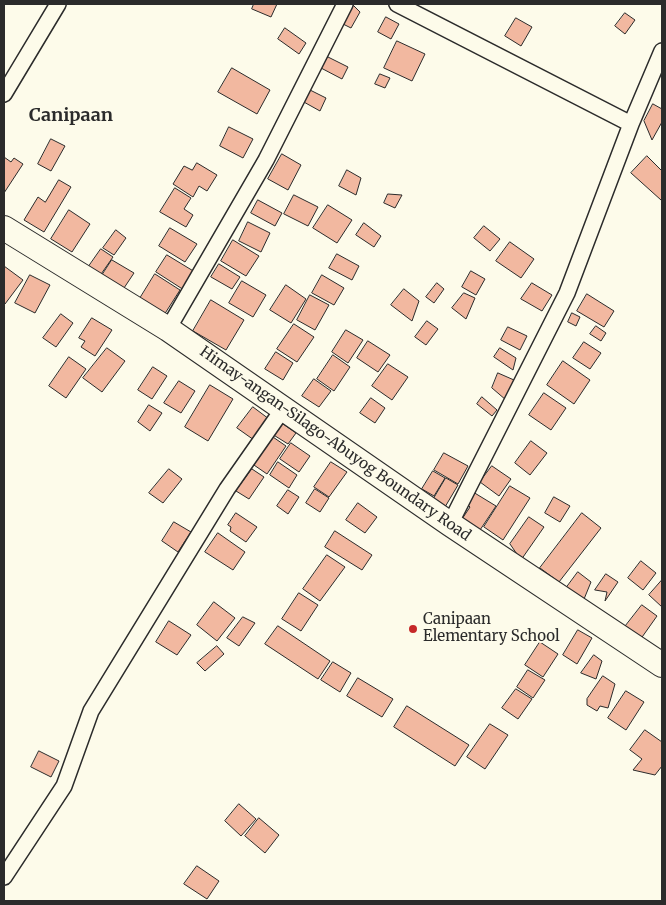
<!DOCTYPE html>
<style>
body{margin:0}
#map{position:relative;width:666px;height:905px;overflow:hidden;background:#fdfbea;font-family:Merriweather,serif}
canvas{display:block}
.frame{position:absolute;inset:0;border:5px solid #2b2b2b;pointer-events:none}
</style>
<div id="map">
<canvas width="666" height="905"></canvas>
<div class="frame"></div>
</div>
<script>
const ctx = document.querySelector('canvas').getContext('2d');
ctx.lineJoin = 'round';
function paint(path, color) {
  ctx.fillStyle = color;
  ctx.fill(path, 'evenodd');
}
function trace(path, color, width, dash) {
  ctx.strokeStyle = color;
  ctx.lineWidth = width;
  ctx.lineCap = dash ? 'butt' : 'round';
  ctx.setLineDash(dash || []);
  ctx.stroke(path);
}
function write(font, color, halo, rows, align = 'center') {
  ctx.font = font + ' Merriweather,serif';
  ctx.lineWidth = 4;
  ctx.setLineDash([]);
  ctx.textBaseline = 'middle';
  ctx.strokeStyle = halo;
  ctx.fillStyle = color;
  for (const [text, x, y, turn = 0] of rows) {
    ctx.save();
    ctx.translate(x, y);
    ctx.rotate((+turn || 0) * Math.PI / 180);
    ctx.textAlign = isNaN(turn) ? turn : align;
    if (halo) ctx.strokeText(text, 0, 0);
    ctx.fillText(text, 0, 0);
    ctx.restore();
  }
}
const building = new Path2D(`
 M254,4H277L271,17L252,9Z
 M353,5L360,12L351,28L343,24Z
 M625,13L635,20L625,34L615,26Z
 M386,17L399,24L391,39L378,32Z
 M516,18L532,27L521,46L505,36Z
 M285,28L306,43L299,54L278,39Z
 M397,41L425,54L412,81L384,68Z
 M328,57L348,67L342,79L321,68Z
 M232,68L270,90L257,114L218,92Z
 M380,74L390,78L385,88L375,84Z
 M308,89L326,98L320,111L302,101Z
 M653,104L662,109V122L652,140L644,121Z
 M229,127L253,139L243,158L220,146Z
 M51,139L65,146L51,171L38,164Z
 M282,154L301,165L288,190L268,179Z
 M647,156L662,171V198L661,200L631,173Z
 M4,157L11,162L14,158L23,164L4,193Z
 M197,163L217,175L207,191L199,186L193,197L173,184L184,166L192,170Z
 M347,170L361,178L356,195L339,186Z
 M59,180L71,187L44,232L24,220L38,197L45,202Z
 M175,188L191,198L184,209L193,215L186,227L160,212Z
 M388,194L402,195L395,208L384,203Z
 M294,195L318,207L308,226L284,214Z
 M258,200L282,213L275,226L251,213Z
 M328,205L352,220L337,243L313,228Z
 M69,210L90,224L72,252L51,239Z
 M248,222L270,233L261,252L239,241Z
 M364,223L381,236L374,247L356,235Z
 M484,226L500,239L490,251L474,238Z
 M170,228L197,244L185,262L159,246Z
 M116,230L126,238L114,255L103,248Z
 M233,240L259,256L246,276L221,261Z
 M510,242L534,259L521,278L496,261Z
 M101,249L113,257L99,277L87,269Z
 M337,254L359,266L352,280L329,268Z
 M167,255L195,272L184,290L156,272Z
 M112,260L134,273L120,294L99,280Z
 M219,264L240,277L232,289L211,277Z
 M4,266L23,280L5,304L4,303Z
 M471,271L485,279L476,295L462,287Z
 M155,274L180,290L164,315L139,300Z
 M30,275L50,285L35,313L15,303Z
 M322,275L344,288L334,305L312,293Z
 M242,281L266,295L253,317L229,303Z
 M437,283L444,289L434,303L426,297Z
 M532,283L552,295L542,311L521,299Z
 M286,285L306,299L291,323L270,310Z
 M404,289L419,301L412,321L391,305Z
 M464,293L475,298L466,319L452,308Z
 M587,294L614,311L604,327L577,311Z
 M310,295L329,305L315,330L297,320Z
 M211,300L244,320L226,350L193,331Z
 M572,313L580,317L576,326L568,322Z
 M61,314L73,323L56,347L43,338Z
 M92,318L112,330L95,356L81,347L85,341L79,338Z
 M427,321L438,329L426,345L415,337Z
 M294,324L314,337L297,362L277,349Z
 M596,326L606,333L601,341L590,334Z
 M508,327L527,336L520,350L501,340Z
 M346,330L363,340L348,363L332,352Z
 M368,341L390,355L378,372L357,358Z
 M584,342L601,353L590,369L573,358Z
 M107,348L125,361L102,392L83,378Z
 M500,348L516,358L513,370L494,357Z
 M276,352L293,363L283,380L265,369Z
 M333,355L350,367L334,391L317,379Z
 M69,357L86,369L66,398L49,386Z
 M563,361L590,380L574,404L547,385Z
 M388,364L408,377L392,400L372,386Z
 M153,367L167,376L152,399L138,390Z
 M498,373L514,380L506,400L492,388Z
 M314,379L331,391L319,407L302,396Z
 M179,381L195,391L181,413L164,403Z
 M210,385L233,399L208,441L185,427Z
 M544,393L566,408L551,430L529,415Z
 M482,397L497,410L492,416L477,404Z
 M371,398L385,408L375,423L360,413Z
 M149,405L162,413L150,431L138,422Z
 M253,407L269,419L254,440L237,428Z
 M280,422L296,433L288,444L272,434Z
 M270,435L286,446L267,474L251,463Z
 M531,441L547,453L530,475L515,463Z
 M291,443L310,456L299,472L280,459Z
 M444,453L468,466L458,484L434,470Z
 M278,462L297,475L289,488L270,475Z
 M331,462L347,472L329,497L314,487Z
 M492,466L511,479L499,496L480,482Z
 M169,469L182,479L163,503L149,493Z
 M252,469L264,477L249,499L236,491Z
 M433,471L445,478L434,496L422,489Z
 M446,478L458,485L445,507L433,500Z
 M510,486L530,498L503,540L484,527Z
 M315,489L329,498L320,512L306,503Z
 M288,490L299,497L288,514L277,506Z
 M473,492L496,506L480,530L462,519L470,507L466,503Z
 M554,497L570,506L560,522L545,513Z
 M358,503L377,517L365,533L346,520Z
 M236,513L257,527L246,542L230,531L231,527L228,525Z
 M582,513L601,528L559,582L540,568Z
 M529,517L544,527L521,560L510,544Z
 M174,522L191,532L178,552L162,541Z
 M335,531L372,555L362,570L325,547Z
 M218,533L245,552L233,570L205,552Z
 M327,555L345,567L320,601L303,589Z
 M641,561L656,573L643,590L628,578Z
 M578,572L591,582L582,604L564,591Z
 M606,574L618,582L605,601L607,592L595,590Z
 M662,580V607L649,595Z
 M299,593L318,605L301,631L282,619Z
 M214,602L235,618L217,641L197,625Z
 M642,605L657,616L640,640L624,628Z
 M243,617L255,623L239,646L227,638Z
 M169,621L191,635L177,655L156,642Z
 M278,626L330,661L318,679L265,644Z
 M578,630L592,638L577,664L563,655Z
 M540,642L558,654L543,677L525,665Z
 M217,646L224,654L205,671L197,663Z
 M594,655L602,661L596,679L581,673Z
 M333,662L351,673L340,692L321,680Z
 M528,670L545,680L533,698L517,687Z
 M603,676L615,684L608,708L600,706L597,711L587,705V699Z
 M358,678L393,699L382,717L347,696Z
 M516,689L532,699L518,719L502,708Z
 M626,691L644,702L626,730L608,718Z
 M407,706L469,745L455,766L394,727Z
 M490,724L508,735L485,769L467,757Z
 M645,730L662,742V766L655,775L633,770L642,759L630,750Z
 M39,751L59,761L51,777L31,767Z
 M239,804L256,819L241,836L225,821Z
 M259,818L279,835L265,853L245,836Z
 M197,866L219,881L207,899L184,884Z`);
const minor = new Path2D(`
 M397,4L631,124
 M4,94L58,4
 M168,329L266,160L345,4
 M450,524L567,293L631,124L662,51
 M4,877L64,786L91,711L227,489L283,409`);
const primary = new Path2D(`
 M4,228L168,329L450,524L662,665`);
const markers = [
 [413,629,5,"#c62828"]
];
const streetNames = [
 ["Himay-angan-Silago-Abuyog Boundary Road",335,444,35]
];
const poiNames = [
 ["Canipaan",423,620],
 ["Elementary School",423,637]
];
const quarterNames = [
 ["Canipaan",71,116]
];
paint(building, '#f2b8a0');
trace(building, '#2b2b2b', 1);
trace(minor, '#2b2b2b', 18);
trace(primary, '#2b2b2b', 26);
trace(minor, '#fdfbea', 15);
trace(primary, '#fdfbea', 24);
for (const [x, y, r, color] of markers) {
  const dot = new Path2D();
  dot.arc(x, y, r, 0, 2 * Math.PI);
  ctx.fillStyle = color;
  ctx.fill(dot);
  trace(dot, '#fdfbea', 2);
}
write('15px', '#2b2b2b', '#fdfbea', streetNames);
write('15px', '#2b2b2b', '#fdfbea', poiNames, 'left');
write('bold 18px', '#2b2b2b', '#fdfbea', quarterNames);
</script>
